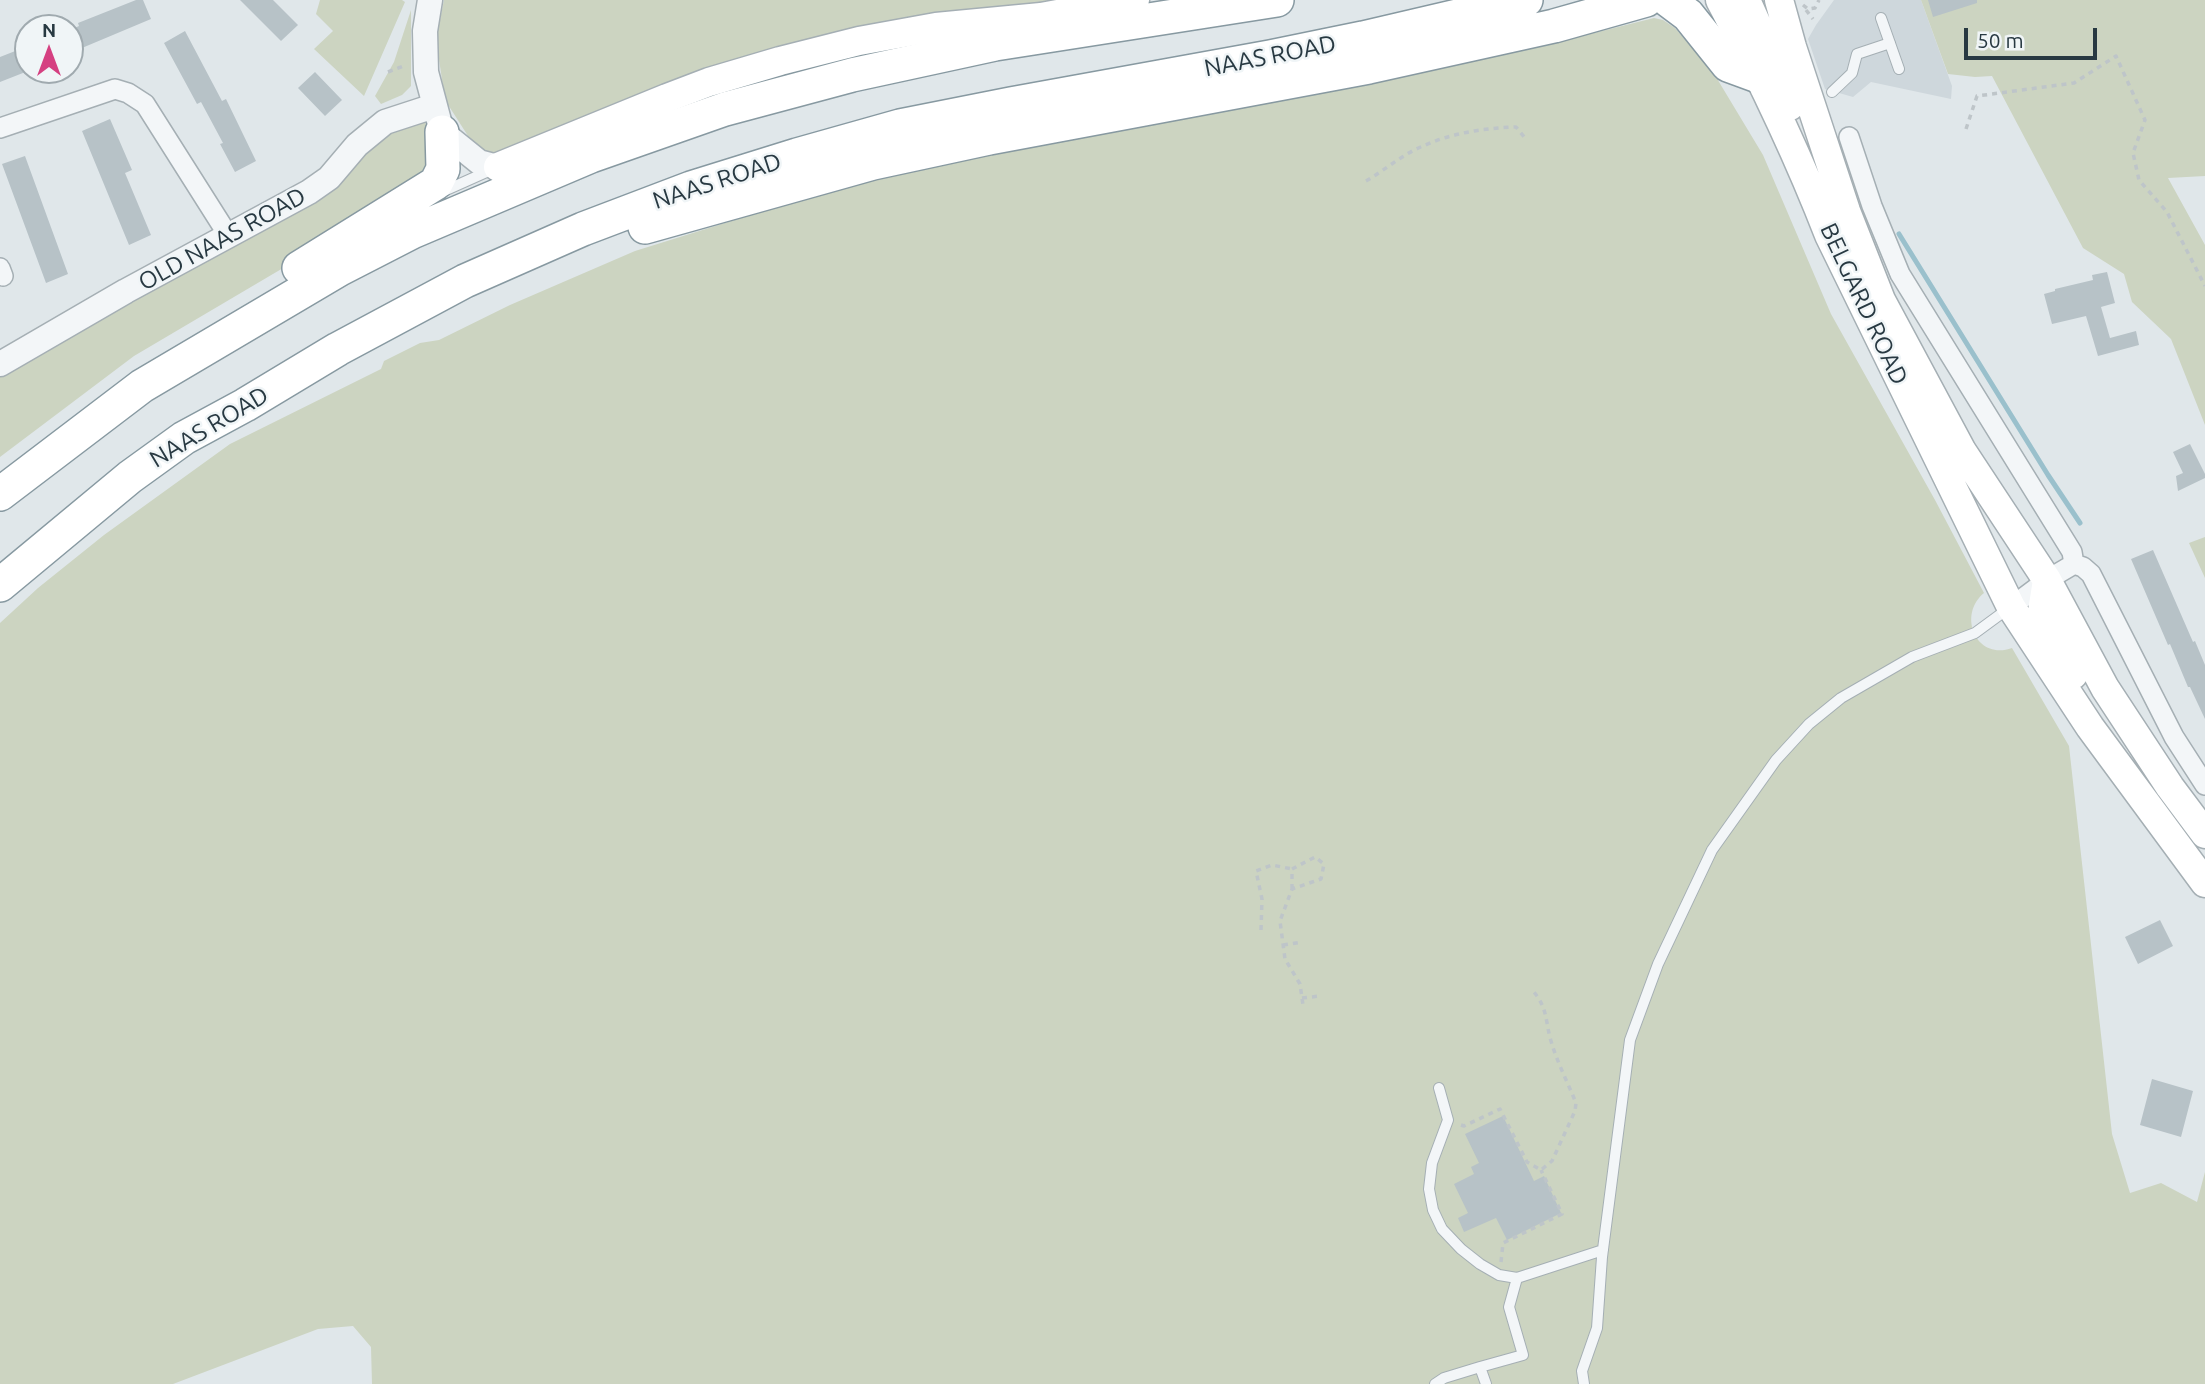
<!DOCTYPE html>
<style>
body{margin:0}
#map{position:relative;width:2205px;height:1384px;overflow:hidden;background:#e0e7ea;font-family:Ubuntu,sans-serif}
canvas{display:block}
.north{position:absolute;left:14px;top:14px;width:70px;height:70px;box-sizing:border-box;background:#f0f5f7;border:2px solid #a0aaaf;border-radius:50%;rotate:0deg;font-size:19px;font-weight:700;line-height:28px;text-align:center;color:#283942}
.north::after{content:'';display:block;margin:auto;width:24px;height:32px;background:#d54081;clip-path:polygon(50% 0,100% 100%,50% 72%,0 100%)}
.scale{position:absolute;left:1964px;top:28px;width:133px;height:32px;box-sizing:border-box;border:4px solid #283942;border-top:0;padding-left:9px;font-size:21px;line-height:24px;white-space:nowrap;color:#283942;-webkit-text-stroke:5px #f0f5f7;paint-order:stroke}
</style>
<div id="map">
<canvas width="2205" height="1384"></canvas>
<div class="north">N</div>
<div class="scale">50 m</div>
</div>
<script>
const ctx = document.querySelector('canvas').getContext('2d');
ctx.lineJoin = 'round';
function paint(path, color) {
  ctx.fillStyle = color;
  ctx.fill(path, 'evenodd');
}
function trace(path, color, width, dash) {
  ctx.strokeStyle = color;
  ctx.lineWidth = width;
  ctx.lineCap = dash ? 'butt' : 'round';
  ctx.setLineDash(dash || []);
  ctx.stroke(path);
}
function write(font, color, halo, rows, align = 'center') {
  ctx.font = font + ' Ubuntu,sans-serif';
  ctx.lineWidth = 5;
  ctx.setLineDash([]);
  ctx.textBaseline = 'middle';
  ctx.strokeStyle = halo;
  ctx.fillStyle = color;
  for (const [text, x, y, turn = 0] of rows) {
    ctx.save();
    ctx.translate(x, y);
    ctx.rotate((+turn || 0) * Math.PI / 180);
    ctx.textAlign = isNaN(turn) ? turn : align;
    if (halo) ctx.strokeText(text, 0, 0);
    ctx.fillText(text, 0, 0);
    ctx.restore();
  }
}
const built = new Path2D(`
 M1834,0H1921L1952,86L1951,99L1871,82L1853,97L1825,89L1808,39L1816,25Z`);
const green = new Path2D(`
 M320,0H402L405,2L364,96L314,49L333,31L316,14Z
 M444,0H1055L1001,12L944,21L506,159L477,150L445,100L436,39Z
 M1921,0H2205V176L2168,178L2205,245V425L2171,339L2132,302L2124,274L2083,248L1992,76L1975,77L1948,74Z
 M411,10V86L402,95L381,104L375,96L394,62Z
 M1654,18L1663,20L1675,28L1713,72L1763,155L1831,314L1935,500L1984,593C1957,615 1976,661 2012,648L2069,746L2112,1134L2130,1193L2161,1183L2197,1202L2205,1172V1384H372L371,1347L353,1326L318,1329L173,1384H0V623L38,588L104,535L230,444L381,369L384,361L420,343L439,340L510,305L635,251L815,195L904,172L1566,35L1594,33Z
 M425,109L428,163L417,189L134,356L0,457V377L276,217L362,153Z
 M2205,537V578L2189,543Z`);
const stream = new Path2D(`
 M1899,234L2048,475L2080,523`);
const building = new Path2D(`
 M136,0H143L151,19L70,53V30L79,26L78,23Z
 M240,0H273L298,25L281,41Z
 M1928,0H1977V3L1933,17Z
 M185,31L222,101L226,99L256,161L235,172L220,144L223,143L201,102L197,104L164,43Z
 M28,46V71L0,82V57Z
 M315,72L342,100L325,116L298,88Z
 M110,119L132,170L125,173L151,235L129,245L82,131Z
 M25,156L68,274L46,283L2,164Z
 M2107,272L2115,303L2101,307L2110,338L2136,331L2139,345L2098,356L2086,316L2052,324L2044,294L2055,291V289L2093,280L2092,275Z
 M2190,444L2205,474V478L2178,491L2176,476L2183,473L2173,452Z
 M2153,550L2193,642L2195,641L2205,665V719L2190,687H2188L2170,644L2168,645L2131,559Z
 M2160,920L2173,946L2138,964L2125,937Z
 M2152,1079L2193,1091L2181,1137L2140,1125Z
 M1503,1116L1534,1181L1544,1176L1561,1213L1507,1240L1496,1218L1464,1232L1458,1218L1468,1213L1454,1184L1474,1174L1471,1167L1479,1163L1465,1134Z`);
const path = new Path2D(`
 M1803,5L1808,9L1815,8L1819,0
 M1806,10L1813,19
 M388,72L406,65
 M1966,129L1977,96L2074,83L2116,56L2145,120L2133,153L2139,180L2167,212L2205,286
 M1366,181C1385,170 1403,154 1423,146C1452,133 1484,128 1516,127L1525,138
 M1292,889V869L1315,857L1324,864L1321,879L1292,889L1280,921L1285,959L1300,984L1303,1005
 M1261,930L1262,899L1256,871L1272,865L1292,869
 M1283,945L1302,942
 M1302,998L1320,996
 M1461,1125L1464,1126L1500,1109L1527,1162L1541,1170L1552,1161L1575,1111L1576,1103C1568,1083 1557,1062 1551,1041C1545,1021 1548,1007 1532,990
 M1501,1262L1503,1243L1562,1214L1541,1170`);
const service = new Path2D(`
 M1881,18L1899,69
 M1832,92L1852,73L1857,54L1890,43
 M444,191L491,170
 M1439,1088L1448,1120L1432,1163L1429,1189L1433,1210L1442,1229L1461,1249L1480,1264L1499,1275L1517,1278L1603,1250
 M1435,1384L1444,1378L1480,1367
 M1486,1384L1480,1367L1523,1355L1509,1307L1517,1278
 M1584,1384L1582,1371L1597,1328L1602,1257L1630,1040L1658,964L1712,850L1776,760L1809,724L1841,698L1912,657L1975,633L2009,608`);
const minor = new Path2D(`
 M0,128L115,89L128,93L145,104L228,235
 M1849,137L1872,206L1900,274L2072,552L2074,564
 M0,268L3,276
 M2011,607L2047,580L2074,564L2083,567L2091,574L2174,737L2205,785`);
const tertiary = new Path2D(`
 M430,0L425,31L426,72L442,132L479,162L498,167
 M0,364L126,291L309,192L329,178L357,145L385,122L434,106`);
const secondary = new Path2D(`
 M1720,0C1760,76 1798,155 1829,235L2011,607L2090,727L2205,883
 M1746,0L1774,62L1790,106
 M1779,0L1792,47L1846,211L1881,300L1962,451L2047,580L2105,688L2170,787L2205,834
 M498,167L667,98L709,82L780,61L859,41L936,27L1041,17L1135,0
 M2047,580L2042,612L2073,675`);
const trunk = new Path2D(`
 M1668,0L1688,15L1728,65L1758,76
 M645,227L873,163L989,138L1369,67L1554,26L1646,0
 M299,268L436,183L443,169L442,132
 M0,494L142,386L340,269L412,232L591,156L725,109L852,75L995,44L1277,0
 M0,585L130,477L184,438L245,405L338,349L465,281L583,229L691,188L797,155L900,126L1011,104L1270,57L1363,38L1526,0`);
const streetNames = [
 ["NAAS ROAD",1270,56,-11],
 ["NAAS ROAD",717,181,-18],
 ["OLD NAAS ROAD",222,239,-29],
 ["BELGARD ROAD",1864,304,65],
 ["NAAS ROAD",209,427,-31]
];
paint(built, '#ced7dc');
paint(green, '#ccd4c1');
trace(stream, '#9ac0cc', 5);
paint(building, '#b7c2c7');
trace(service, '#a5afb4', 12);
trace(minor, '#a5afb4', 22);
trace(tertiary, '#a5afb4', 27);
trace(secondary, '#a5afb4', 31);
trace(trunk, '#8799a1', 36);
trace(path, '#bec5c9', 3.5, [5, 5]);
trace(service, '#f3f6f8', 10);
trace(minor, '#f3f6f8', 19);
trace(tertiary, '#f3f6f8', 24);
trace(secondary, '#fff', 28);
trace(trunk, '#fff', 33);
write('24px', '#283942', '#f0f5f7', streetNames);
</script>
